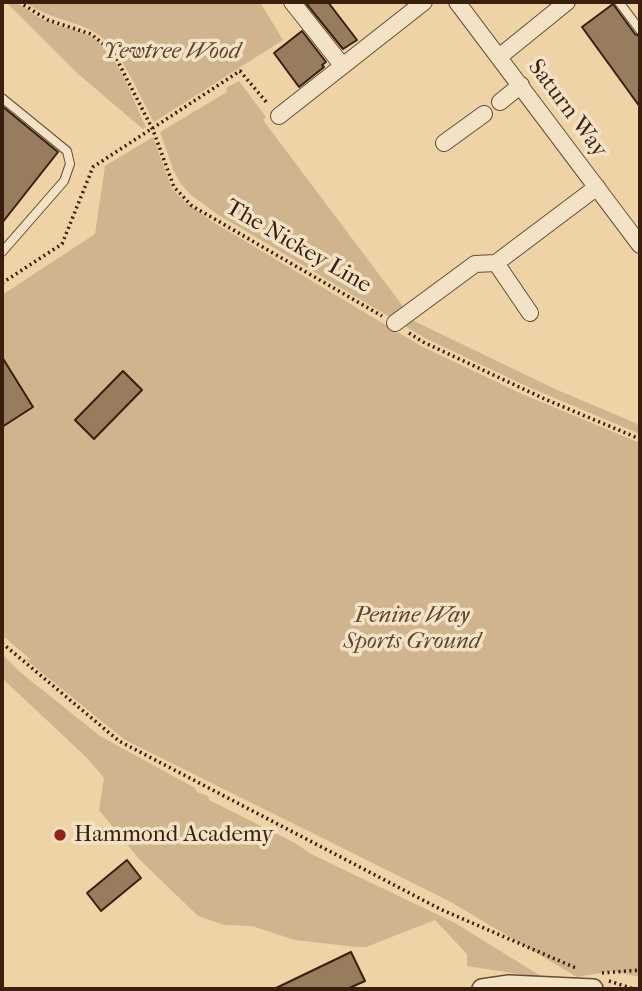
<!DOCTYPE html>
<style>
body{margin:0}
#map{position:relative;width:642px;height:991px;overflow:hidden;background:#eed3a7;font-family:"IM FELL French Canon",serif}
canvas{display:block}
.frame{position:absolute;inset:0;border:4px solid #391f0c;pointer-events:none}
</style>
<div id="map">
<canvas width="642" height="991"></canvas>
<div class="frame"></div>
</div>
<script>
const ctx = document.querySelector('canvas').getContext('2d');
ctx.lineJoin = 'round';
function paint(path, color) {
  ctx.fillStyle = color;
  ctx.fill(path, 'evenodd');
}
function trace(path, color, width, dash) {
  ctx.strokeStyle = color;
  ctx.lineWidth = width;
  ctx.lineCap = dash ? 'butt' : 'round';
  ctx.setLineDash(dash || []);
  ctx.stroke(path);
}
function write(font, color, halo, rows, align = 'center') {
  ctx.font = font + ' "IM FELL French Canon",serif';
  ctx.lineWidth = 7;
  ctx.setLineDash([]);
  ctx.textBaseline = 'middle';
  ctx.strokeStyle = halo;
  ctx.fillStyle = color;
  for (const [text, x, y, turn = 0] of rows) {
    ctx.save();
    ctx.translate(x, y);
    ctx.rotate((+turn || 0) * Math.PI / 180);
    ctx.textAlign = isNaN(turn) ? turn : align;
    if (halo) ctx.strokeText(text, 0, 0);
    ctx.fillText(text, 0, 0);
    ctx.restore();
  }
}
const green = new Path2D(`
 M6,2C23,2 29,13 44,20C59,27 75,28 90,36C118,51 132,99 146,127L143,129L77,73Z
 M25,2H260L283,40L154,122C139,96 121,47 94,32C71,19 48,19 25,2Z
 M239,81L266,117L263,120L414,321L555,389L640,425V434L526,386L425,338L217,214L191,195L180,183L173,169L160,132L227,92L226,88Z
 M153,137L172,189L185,202L213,222L421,346L522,394L640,443V977L612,971L577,977L449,901L125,740L30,663L24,658L31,660L2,635V295L95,234L105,166Z
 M2,654L20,672L100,736L195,788L197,792L208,796L209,800L295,843L311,854L455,923L544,978L467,966V954L435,920L366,947H357L295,940L252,926L224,925L198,916L139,859L99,810L104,778L88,759L2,678Z`);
const building = new Path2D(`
 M305,2H328L357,40L343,49Z
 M613,4L635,34L640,36V107L582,27Z
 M302,31L326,62L322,65L324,67L299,87L274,53Z
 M2,106L58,152L2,223Z
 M2,357L33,407L2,427Z
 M123,371L142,390L94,439L75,420Z
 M127,860L141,878L101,911L87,893Z
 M351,952L365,981L347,989H274Z`);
const path = new Path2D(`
 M19,2L48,20L91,34L113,52L153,130L174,187L192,206L382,316
 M2,283L62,244L93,167L240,71L268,104
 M409,333L423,342L547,400L640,439
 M2,643L119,741L440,909L576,968
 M602,973L640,970
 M609,981L634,989`);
const service = new Path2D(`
 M619,2L640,30
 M2,98L67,151L70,164L64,181L2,252`);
const minor = new Path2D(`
 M292,2L342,65
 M457,2L640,245
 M499,57L567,2
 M500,102L521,85
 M279,116L424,2
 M444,143L484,114
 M496,263L530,313
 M395,323L475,264L496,263L597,187`);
const tertiary = new Path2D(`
 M482,989L509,985L593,989`);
const markers = [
 [60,835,7,"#8f2418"]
];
const parkNames = [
 ["Yewtree Wood",172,52],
 ["Penine Way",412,616],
 ["Sports Ground",412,642]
];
const streetNames = [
 ["Saturn Way",567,109,53],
 ["The Nickey Line",298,247,30]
];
const poiNames = [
 ["Hammond Academy",74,835]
];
paint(green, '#cfb48d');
paint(building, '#977d5d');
trace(building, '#391f0c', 2);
trace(service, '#664c33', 10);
trace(minor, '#664c33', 18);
trace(tertiary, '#664c33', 22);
trace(path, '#391f0c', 3.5, [2, 3.5]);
trace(service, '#f4e2c6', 8);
trace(minor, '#f4e2c6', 16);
trace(tertiary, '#f4e2c6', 19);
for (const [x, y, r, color] of markers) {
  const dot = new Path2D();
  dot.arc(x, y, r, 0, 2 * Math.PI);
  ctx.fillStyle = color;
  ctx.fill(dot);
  trace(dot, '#f4e2c6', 2.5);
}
write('italic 23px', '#5e442c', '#f4e2c6', parkNames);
write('23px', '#391f0c', '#f4e2c6', streetNames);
write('23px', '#391f0c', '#f4e2c6', poiNames, 'left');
</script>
